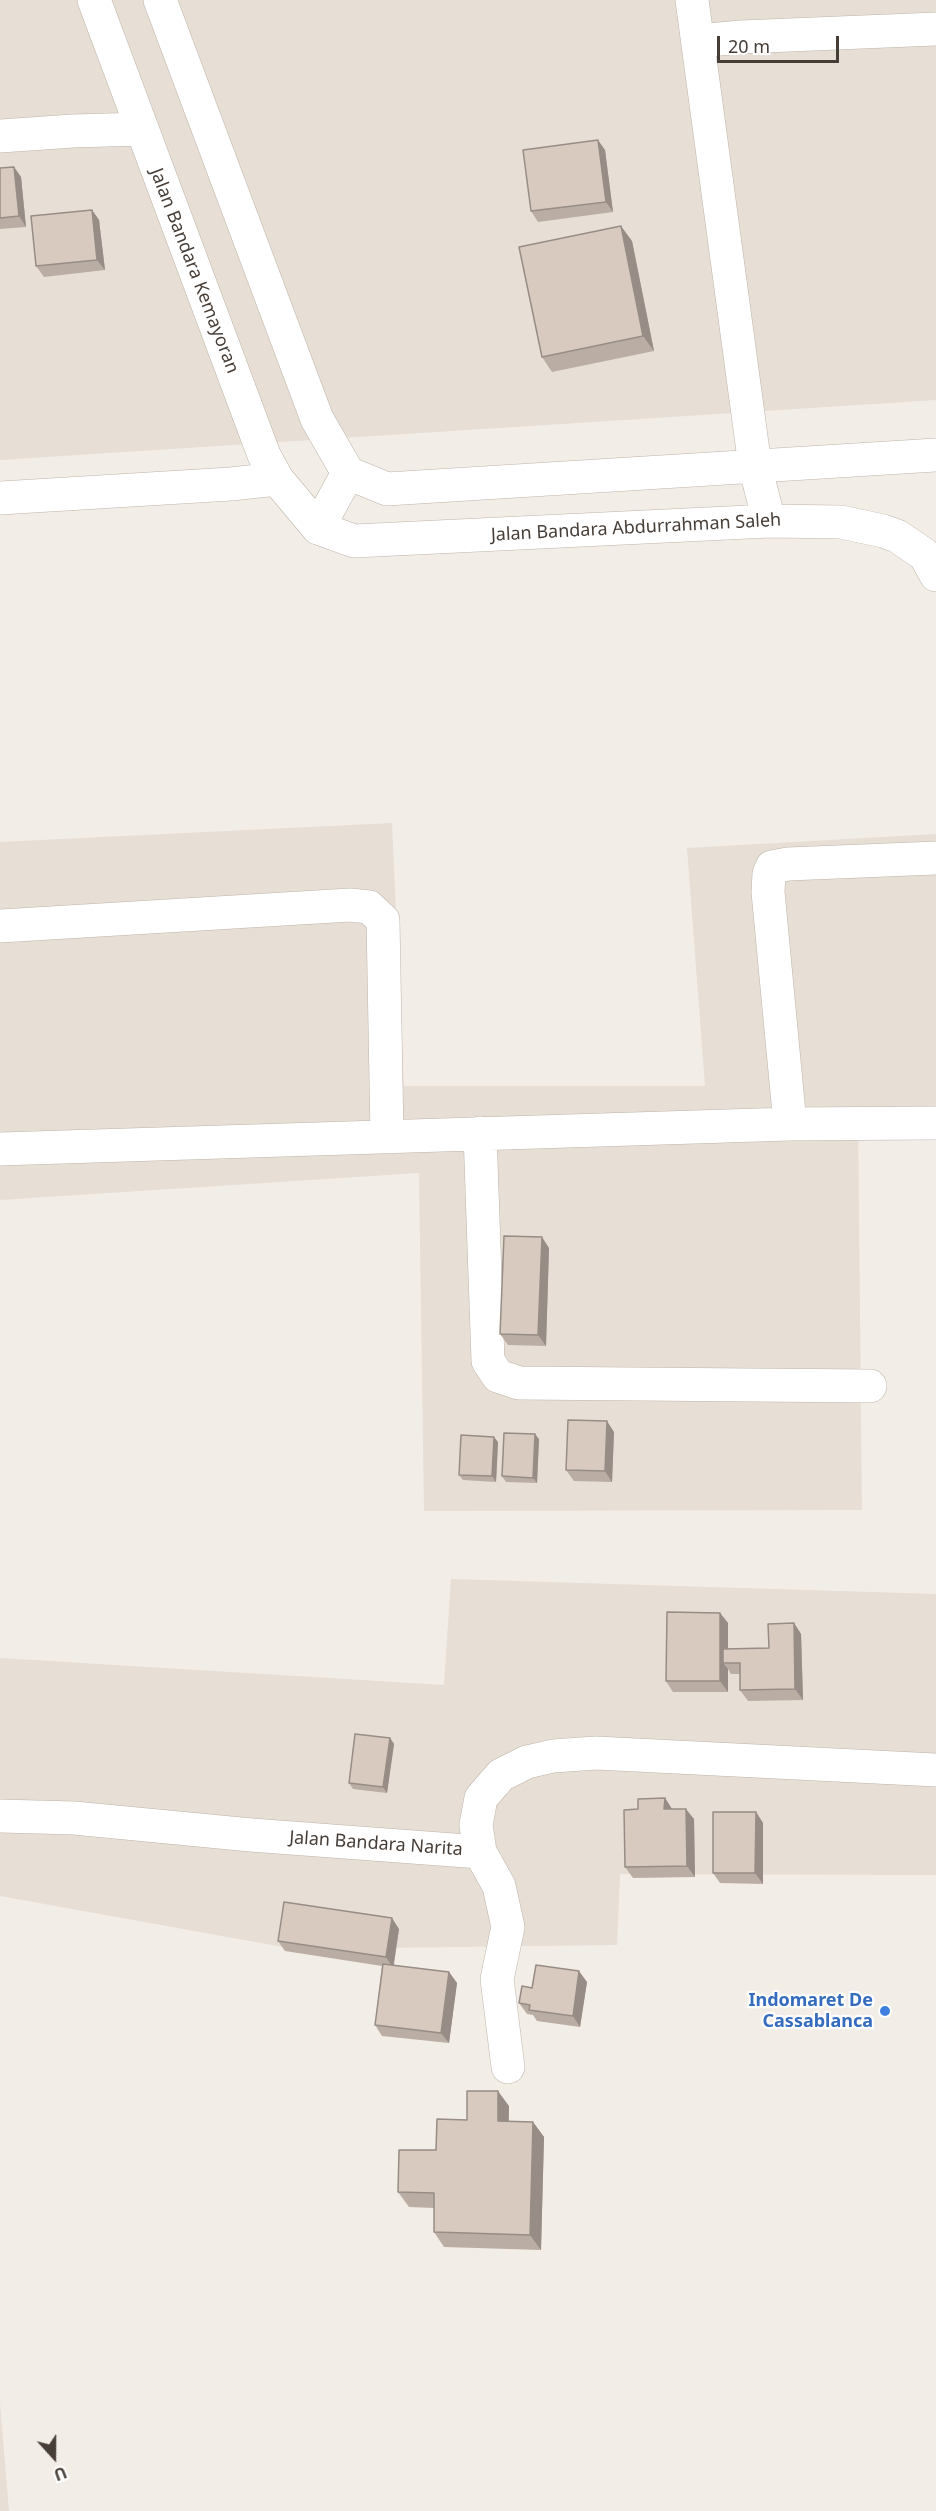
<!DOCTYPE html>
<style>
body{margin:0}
#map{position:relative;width:936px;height:2511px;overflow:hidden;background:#f3ede7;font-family:"Noto Sans",sans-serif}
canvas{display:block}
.north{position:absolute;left:24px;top:2427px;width:60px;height:60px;-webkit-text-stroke:4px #fff;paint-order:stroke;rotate:159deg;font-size:16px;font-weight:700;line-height:24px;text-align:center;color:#463d36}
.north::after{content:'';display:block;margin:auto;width:21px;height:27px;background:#463d36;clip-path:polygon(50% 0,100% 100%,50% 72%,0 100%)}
.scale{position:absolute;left:717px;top:36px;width:122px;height:27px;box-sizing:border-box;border:3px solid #463d36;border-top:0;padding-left:8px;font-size:18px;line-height:21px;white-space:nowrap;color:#463d36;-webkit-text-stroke:4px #fff;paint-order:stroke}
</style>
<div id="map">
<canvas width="936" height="2511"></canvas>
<div class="north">U</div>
<div class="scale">20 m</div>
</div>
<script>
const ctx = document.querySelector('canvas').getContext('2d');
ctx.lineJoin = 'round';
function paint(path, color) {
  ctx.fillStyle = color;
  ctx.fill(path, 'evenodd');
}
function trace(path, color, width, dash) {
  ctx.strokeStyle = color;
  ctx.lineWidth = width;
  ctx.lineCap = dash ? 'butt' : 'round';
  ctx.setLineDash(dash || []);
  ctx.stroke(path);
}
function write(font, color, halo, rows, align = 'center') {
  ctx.font = font + ' "Noto Sans",sans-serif';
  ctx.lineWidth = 4.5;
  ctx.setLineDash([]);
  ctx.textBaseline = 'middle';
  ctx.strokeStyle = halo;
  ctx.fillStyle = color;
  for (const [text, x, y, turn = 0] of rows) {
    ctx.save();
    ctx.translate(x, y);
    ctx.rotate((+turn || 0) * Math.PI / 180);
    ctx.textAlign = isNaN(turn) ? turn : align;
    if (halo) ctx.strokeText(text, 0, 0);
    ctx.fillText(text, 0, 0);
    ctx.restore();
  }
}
const residential = new Path2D(`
 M0,0H936V400L0,460Z
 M392,823L404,1086H705L687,848L936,834V1113L858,1118L862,1510L424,1511L419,1173L0,1200V842Z
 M451,1579L936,1594V1875L620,1874L617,1945L294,1949L0,1896V1658L444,1685Z
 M0,2403L9,2511H0Z`);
const minor = new Path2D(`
 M94,0L264,455L277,479L318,528
 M160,0L317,419L348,473
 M692,0L755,466L769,521
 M698,41L741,37L936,29
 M0,136L73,131L141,129
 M348,473L387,489L936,455
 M0,498L231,484L277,479
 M318,528L354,541L769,521L841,522L883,531L897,536L925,555L936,575
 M318,528L348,473
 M936,858L788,864L772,867L769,874L768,892L790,1124L936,1123
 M0,926L350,905L369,907L383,920L387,1135
 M480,1133L488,1361L498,1376L519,1383L870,1386
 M0,1149L790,1124
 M0,1816L74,1818L251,1835L480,1852
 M508,2067L497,1979L508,1927L499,1886L480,1852L476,1825L481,1798L501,1775L527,1762L553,1756L596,1753L936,1770`);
const wall = new Path2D(`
 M605,150L613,212L538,222L531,211Z
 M14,167L21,177L26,227L0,229V168Z
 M92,210L99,220L105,270L44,277L36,266Z
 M632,241L654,351L552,372L542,357Z
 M549,1248L546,1346L508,1345L500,1334Z
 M614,1432L612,1482L574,1481L566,1470Z
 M539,1439L537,1483L506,1482L502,1476Z
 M498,1442L496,1482L463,1480L459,1475Z
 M720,1613L728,1623V1649L769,1648L794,1623L801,1634L803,1700L748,1701L740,1690V1674H731L728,1669V1692H673L666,1681Z
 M390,1738L394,1744L387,1793L353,1789L349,1783Z
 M665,1798L672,1809L694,1819L695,1877L633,1878L625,1867L638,1809Z
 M756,1812L763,1823V1884L720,1883L713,1873Z
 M399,1929L394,1965L449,1972L457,1983L449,2043L382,2036L375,2025L382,1966L285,1951L278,1941Z
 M587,1982L580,2027L537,2021L533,2015L527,2014L519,2003L532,1988Z
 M509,2106V2121L533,2122L544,2137L541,2250L444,2247L434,2232V2208L409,2207L398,2192L436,2150L467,2120Z`);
const shadedWall = new Path2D(`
 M598,140L605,150L613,212L606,202Z
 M14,167L21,177L26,227L19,216Z
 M92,210L99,220L105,270L97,260Z
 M621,226L632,241L654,351L643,336Z
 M542,1237L549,1248L546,1346L538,1335Z
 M607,1421L614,1432L612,1482L605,1471Z
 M535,1434L539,1439L537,1483L533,1478Z
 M494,1437L498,1442L496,1482L492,1476Z
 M720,1613L728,1623V1663H723L728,1669V1692L720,1681Z
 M794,1623L801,1634L803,1700L795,1689Z
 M390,1738L394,1744L387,1793L383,1787Z
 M665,1798L672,1809H664Z
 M686,1809L694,1819L695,1877L687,1866Z
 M756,1812L763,1823V1884L755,1873Z
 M392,1918L399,1929L393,1968L386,1957Z
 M579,1971L587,1982L580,2027L573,2016Z
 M449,1972L457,1983L449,2043L441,2033Z
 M498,2091L509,2106L508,2136L498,2121Z
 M533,2122L544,2137L541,2250L530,2235Z`);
const building = new Path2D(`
 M598,140L606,202L531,211L523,150Z
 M14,167L19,216L0,218V168Z
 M92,210L97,260L36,266L31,216Z
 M621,226L643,336L542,357L519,247Z
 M504,1236L542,1237L538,1335L500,1334Z
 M568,1420L607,1421L605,1471L566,1470Z
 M504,1433L535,1434L533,1478L502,1476Z
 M461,1435L494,1437L492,1476L459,1475Z
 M667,1612L720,1613V1681H666Z
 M794,1623L795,1689L740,1690V1663H723V1649L769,1648L768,1624Z
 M355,1734L390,1738L383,1787L349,1783Z
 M665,1798L664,1809H686L687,1866L625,1867L624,1810L638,1809V1799Z
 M713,1812H756L755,1873H713Z
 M284,1902L392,1918L386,1957L278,1941Z
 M383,1964L449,1972L441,2033L375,2025Z
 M536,1965L579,1971L573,2016L529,2010L530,2005L519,2003L522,1986L532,1988Z
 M467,2091H498V2121L533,2122L530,2235L434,2232V2193L398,2192L399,2150H436L437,2119L467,2120Z`);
const markers = [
 [885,2011,6,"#3f7fe0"]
];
const streetNames = [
 ["Jalan Bandara Kemayoran",194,271,69],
 ["Jalan Bandara Abdurrahman Saleh",636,528,-3],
 ["Jalan Bandara Narita",376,1844,4]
];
const shopNames = [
 ["Indomaret De",873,2001],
 ["Cassablanca",873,2022]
];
paint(residential, '#e7ded5');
trace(minor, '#beb4a9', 34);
trace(minor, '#fff', 33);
paint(wall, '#baaea4');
paint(shadedWall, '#978d86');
paint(building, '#d8cabf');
trace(building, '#978d86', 1.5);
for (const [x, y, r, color] of markers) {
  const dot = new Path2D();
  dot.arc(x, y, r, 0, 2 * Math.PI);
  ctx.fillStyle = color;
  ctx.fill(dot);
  trace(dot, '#fff', 2);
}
write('18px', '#463d36', '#fff', streetNames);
write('bold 18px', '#366cbe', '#fff', shopNames, 'right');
</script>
